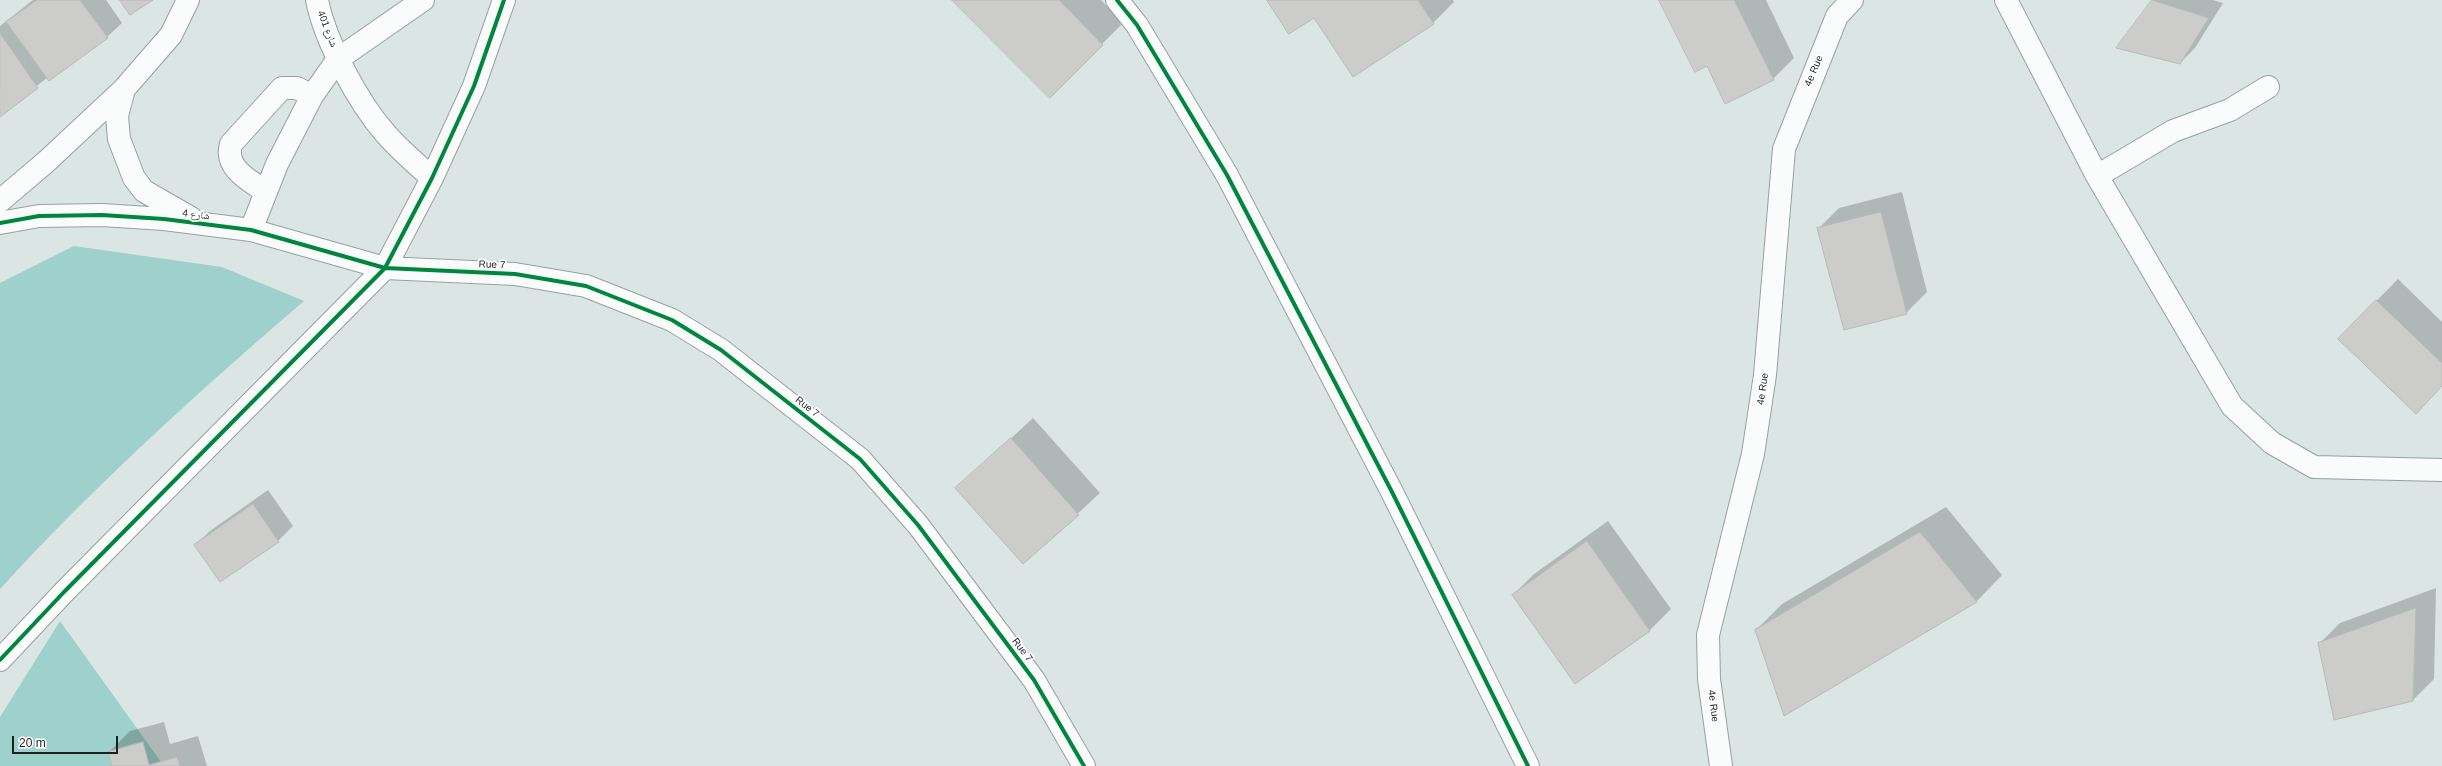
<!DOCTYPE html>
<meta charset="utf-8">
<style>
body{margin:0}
#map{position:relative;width:2442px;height:766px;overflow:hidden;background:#dbe6e4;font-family:Arial,sans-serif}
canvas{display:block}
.scale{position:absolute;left:12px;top:736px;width:106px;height:18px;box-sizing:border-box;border:2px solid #1a2221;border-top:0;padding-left:5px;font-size:12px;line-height:14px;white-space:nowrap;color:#1a2221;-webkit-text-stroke:3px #fff;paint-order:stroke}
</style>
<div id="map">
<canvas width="2442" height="766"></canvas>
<div class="scale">20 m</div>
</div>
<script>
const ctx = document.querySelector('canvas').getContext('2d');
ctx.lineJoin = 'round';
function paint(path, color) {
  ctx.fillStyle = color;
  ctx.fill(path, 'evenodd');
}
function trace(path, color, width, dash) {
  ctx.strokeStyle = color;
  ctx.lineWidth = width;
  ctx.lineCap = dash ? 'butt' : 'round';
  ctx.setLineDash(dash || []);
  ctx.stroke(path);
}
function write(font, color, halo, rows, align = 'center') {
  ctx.font = font + ' Arial,"Noto Naskh Arabic",sans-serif';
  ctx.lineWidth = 3.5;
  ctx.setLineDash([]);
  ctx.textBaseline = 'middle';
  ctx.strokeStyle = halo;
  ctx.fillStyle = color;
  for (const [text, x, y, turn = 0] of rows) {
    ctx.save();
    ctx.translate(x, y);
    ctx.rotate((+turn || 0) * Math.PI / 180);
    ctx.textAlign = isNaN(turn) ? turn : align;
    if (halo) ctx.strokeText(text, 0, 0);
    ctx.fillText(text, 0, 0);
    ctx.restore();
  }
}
const forest = new Path2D(`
 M74,246L222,267L304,301C197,393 95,485 0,589V283Z
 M60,621L164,766H0V717Z`);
const shadow = new Path2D(`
 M33,0H106L122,23L107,37L48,77L0,115V26Z
 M954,0H1101L1123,23L1050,96Z
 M1268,0H1453L1454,2L1433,23L1314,16Z
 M1660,0H1766L1794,58L1773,79L1707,64Z
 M2153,0H2213L2223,3L2195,48L2180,63L2118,47Z
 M1902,192L1927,292L1906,313L1818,229L1839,208Z
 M2398,279L2442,322V385L2339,339Z
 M1033,418L1100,493L1024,563L957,488Z
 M268,490L293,526L278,541L220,581L195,545L210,531Z
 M1946,507L2002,575L1977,601L1785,714L1756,630L1782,604Z
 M1608,521L1671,609L1650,630L1576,683L1513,595L1534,574Z
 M2436,588L2434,679L2413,700L2319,644L2340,623Z
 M164,722L170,744L198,736L207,766H113L109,752L130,731Z`);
const building = new Path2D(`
 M37,0H80L108,38L49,81L6,22Z
 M120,0H153L130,15Z
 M952,0H1059L1103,45L1050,98Z
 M1267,0H1418L1434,24L1353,77L1314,18L1289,34Z
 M1659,0H1734L1774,80L1725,104L1707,66L1695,72Z
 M2152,0L2209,18L2180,64L2116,48Z
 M0,33L38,88L0,117Z
 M1881,212L1907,314L1844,330L1817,228Z
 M2376,300L2442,363V386L2416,414L2338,339Z
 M1011,438L1079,515L1023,564L955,488Z
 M253,504L279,542L220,582L194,545Z
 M1920,532L1977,602L1784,716L1755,630Z
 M1587,541L1650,631L1575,684L1512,595Z
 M2416,608L2413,701L2334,720L2318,643Z
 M143,742L149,765L177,757L180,766H112L108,752Z`);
const minor = new Path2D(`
 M317,0C325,41 358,102 385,133C399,149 416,164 432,178
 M1117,0L1137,25L1227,175L1392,492L1528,766
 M2006,0L2097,176L2232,406L2272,443L2314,467L2442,470
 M124,89L117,116L119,139L134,178L144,191L191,218
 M2097,176L2173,131L2230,110L2268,87
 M265,191C248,180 224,167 231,144L282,88H297L312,96
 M0,201L47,161L124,89L171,35L188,0
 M0,223L39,216L102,215L164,219L251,230L385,268L515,274L586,286L672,320L721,350L860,459L918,525L1034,680L1084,766
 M251,230L277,164L312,96L338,59L423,0
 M0,660L64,592L385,268L432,178L474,86L504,0
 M1721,766L1709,679L1708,635L1753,454L1765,375L1784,149L1837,16L1852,0`);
const cycleway = new Path2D(`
 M1117,0L1137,25L1227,175L1392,492L1528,766
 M0,223L39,216L102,215L164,219L251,230L385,268L515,274L586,286L672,320L721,350L860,459L918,525L1034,680L1084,766
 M0,660L64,592L385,268L432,178L474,86L504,0`);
const streetNames = [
 ["شارع 401",327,29,69],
 ["4e Rue",1814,71,-67],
 ["شارع 4",196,215,7],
 ["Rue 7",492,265,2],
 ["4e Rue",1763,389,-82],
 ["Rue 7",807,407,38],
 ["Rue 7",1022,650,53],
 ["4e Rue",1713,706,83]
];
paint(forest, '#9ed1cb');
paint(shadow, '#0003');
paint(building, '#cccdcb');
trace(building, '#b8b9b7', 1);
trace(minor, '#98a1a0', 24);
trace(minor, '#fafbfb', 22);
trace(cycleway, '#00873e', 4);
write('10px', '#1a2221', '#fff', streetNames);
</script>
